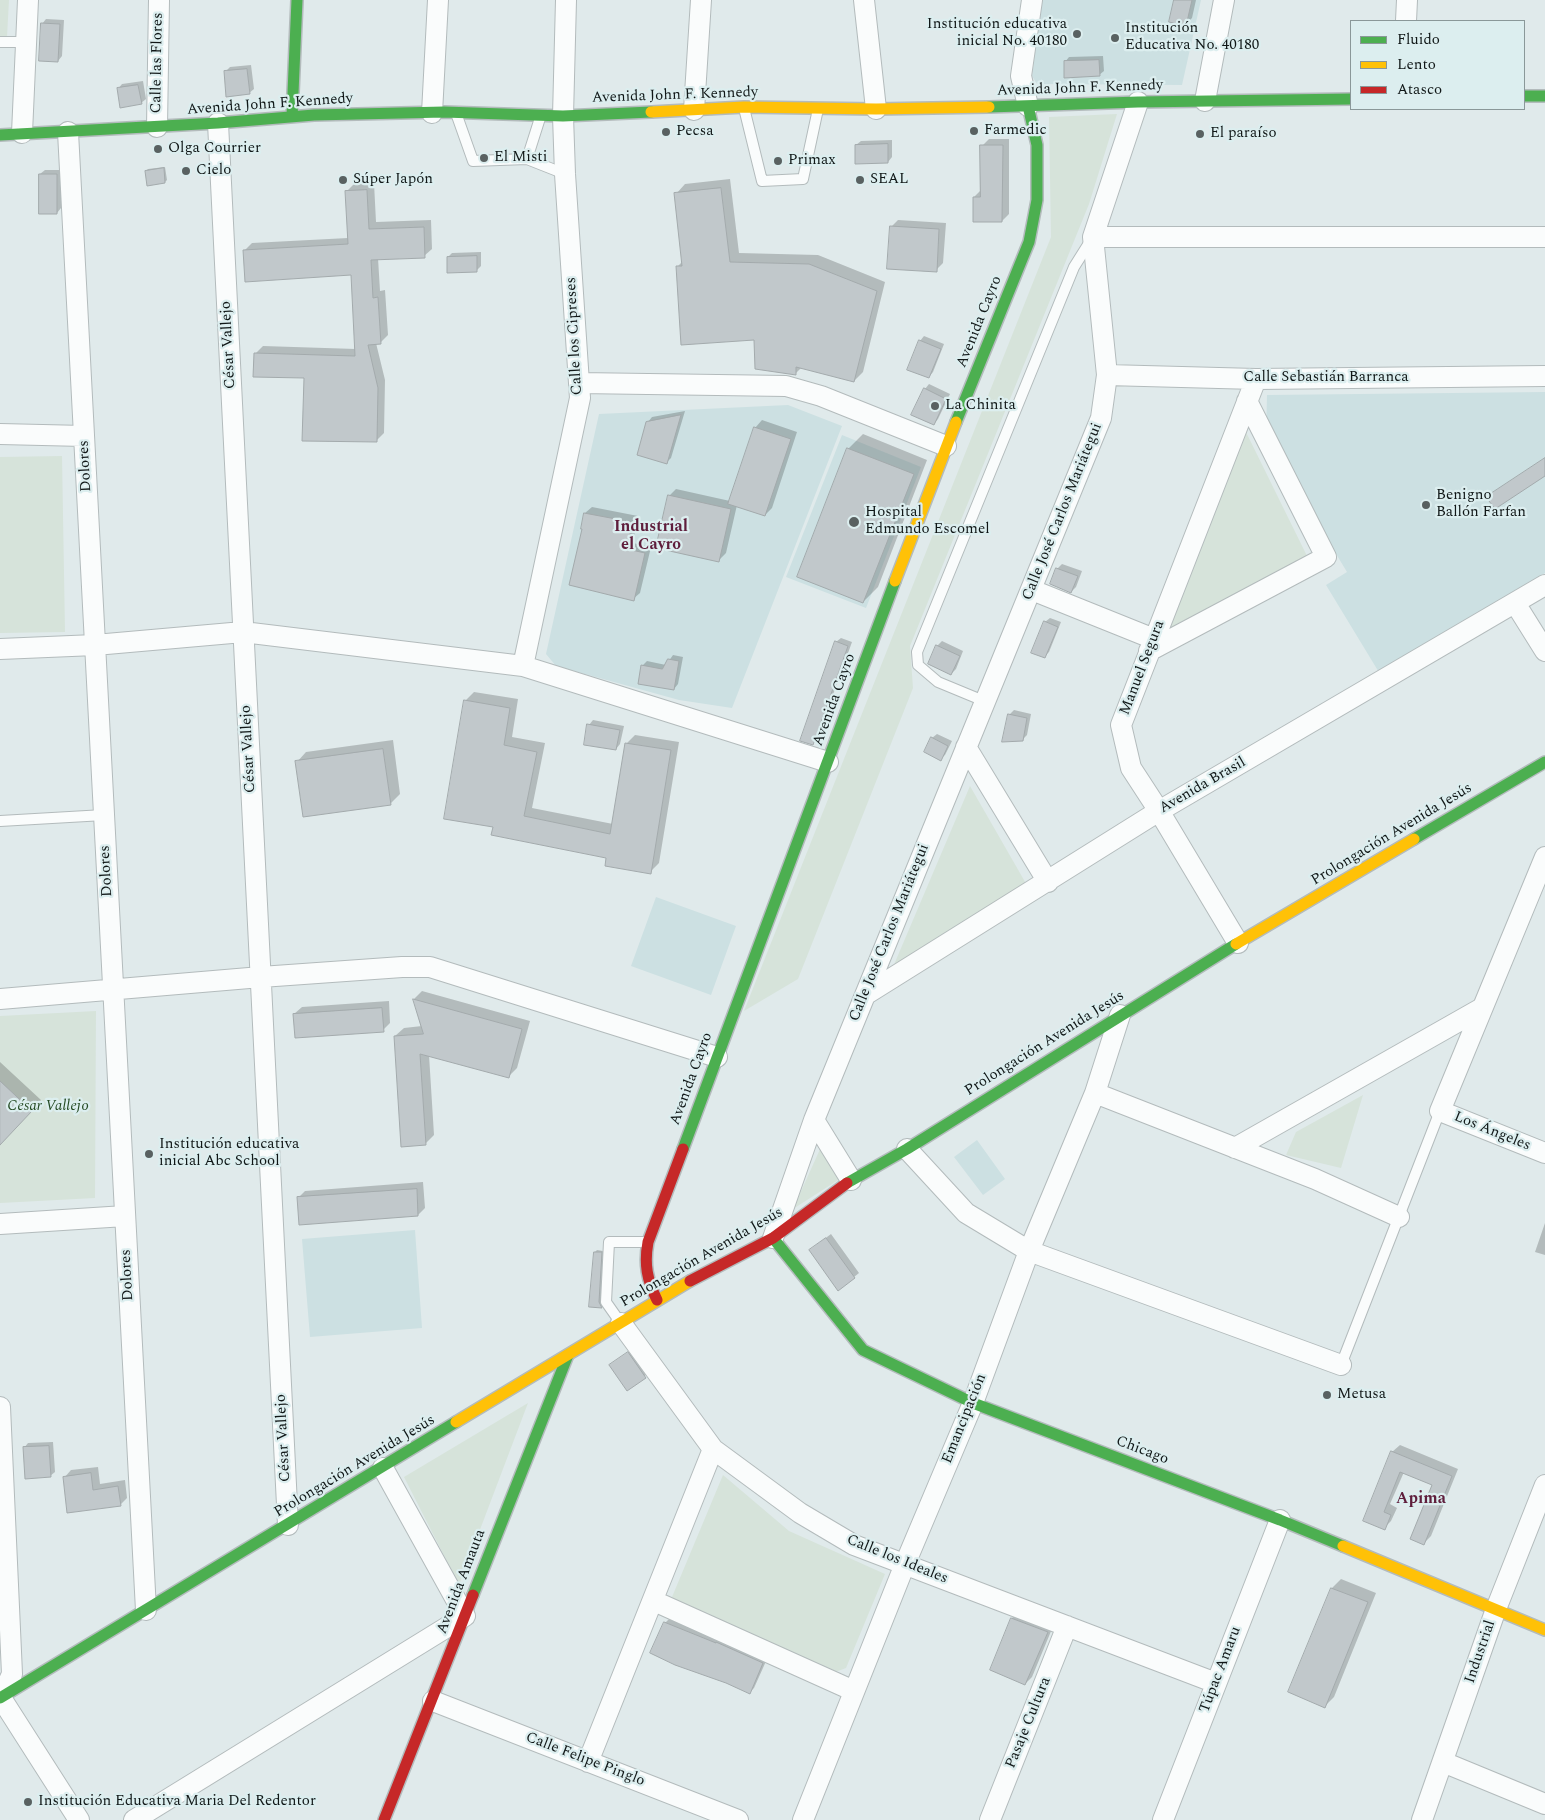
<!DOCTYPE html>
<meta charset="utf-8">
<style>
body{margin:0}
#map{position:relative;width:1545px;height:1820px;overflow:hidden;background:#e0eaeb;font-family:Spectral,serif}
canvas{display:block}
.legend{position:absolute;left:1350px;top:20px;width:175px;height:90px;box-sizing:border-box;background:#dceeef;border:1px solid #8a9899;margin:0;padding:6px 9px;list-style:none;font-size:15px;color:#101717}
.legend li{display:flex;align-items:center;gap:10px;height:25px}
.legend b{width:25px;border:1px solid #8a9899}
</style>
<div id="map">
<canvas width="1545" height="1820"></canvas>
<ul class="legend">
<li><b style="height:6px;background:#4caf50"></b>Fluido</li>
<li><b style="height:6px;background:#ffc107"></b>Lento</li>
<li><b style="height:6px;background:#c62828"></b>Atasco</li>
</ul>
</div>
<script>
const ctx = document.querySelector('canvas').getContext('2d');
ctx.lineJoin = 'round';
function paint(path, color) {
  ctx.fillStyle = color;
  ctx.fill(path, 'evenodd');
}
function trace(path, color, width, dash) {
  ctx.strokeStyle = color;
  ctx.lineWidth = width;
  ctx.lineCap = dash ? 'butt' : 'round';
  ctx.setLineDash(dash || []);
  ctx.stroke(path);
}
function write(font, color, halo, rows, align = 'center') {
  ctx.font = font + ' Spectral,serif';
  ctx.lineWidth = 4.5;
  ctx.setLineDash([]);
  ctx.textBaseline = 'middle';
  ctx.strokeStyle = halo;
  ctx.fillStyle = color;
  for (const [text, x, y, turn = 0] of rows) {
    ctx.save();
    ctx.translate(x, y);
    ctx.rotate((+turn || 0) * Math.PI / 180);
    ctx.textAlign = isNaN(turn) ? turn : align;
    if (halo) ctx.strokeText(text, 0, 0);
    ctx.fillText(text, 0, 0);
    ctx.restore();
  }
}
const built = new Path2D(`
 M1042,0H1201L1182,85L1037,84L1032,76Z
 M1545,392V573L1380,674L1326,585L1347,572L1266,438L1267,395Z
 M788,405L842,426L732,708L679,700L556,666L546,654L599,414Z
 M842,435L921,467L866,608L786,577Z
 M656,897L736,926L711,995L631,966Z
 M977,1140L1005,1179L983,1195L954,1157Z
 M415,1230L422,1328L310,1337L302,1239Z`);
const green = new Path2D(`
 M0,0H9L7,37L0,36Z
 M1117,114L1089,204L910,646L913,688L798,979L744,1011L1051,237L1049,117Z
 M1243,426L1308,558L1165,633Z
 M62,456L65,632L0,633V457Z
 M970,786L1028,887L893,967Z
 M96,1011L95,1198L0,1203V1016Z
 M1363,1095L1341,1168L1286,1155L1296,1132Z
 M821,1147L846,1175L793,1209Z
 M528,1403L459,1585L404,1477Z
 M723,1475L789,1531L885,1574L846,1668L833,1673L682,1609L672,1597Z`);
const shadow = new Path2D(`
 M1176,0H1196L1192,18L1186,24Z
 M46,19L64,20L62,56L58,61L42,24Z
 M1103,56L1104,71L1099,75L1065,62L1069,57Z
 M251,65L254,89L249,93L225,72L230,67Z
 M143,81L146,99L141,103L118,89L122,84Z
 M989,139H1009V214L1002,221L974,197L981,190L982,146Z
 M892,140V157L888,162L856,145L861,141Z
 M165,167L167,180L165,182L146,171L148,169Z
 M45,170H61V208L57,213L40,174Z
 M730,179L739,253L818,255L885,282L863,372L854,381L802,367L795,374L677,267L683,261L676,194L685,184Z
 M374,183L376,222L431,220L432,249L424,256L378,258L380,291L385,290L388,335L380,343H376L385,380L384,433L376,441L305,377L255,354L263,346L356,349L352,274L244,251L252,243L348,238L346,192L354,184Z
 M898,220L946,223L943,263L936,270L891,227Z
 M481,252V266L476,271L448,257L452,253Z
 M924,336L944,344L933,372L929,377L920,341Z
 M929,384L950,394L938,419L934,424L925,389Z
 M685,411L671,458L667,462L648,422L652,417Z
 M762,420L797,432L772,508L765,515L737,505L726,553L719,560L669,496L676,489L730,501L755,428Z
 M863,434L927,460L878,587L863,602L848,449Z
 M592,507L638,516L633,543L651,547L640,593L633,599L584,528L585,513Z
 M1062,564L1082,571L1076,587L1071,592L1051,584L1058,568Z
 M1050,618L1061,622L1049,652L1044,657L1045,622Z
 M841,638L852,642L817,739L812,743L836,642Z
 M942,641L963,651L956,669L951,674L937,646Z
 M673,655L683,657L678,684L674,689L642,666L647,661L666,665Z
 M474,692L518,699L512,737L545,743L532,808L613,824L626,744L635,735L679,742L659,863L650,872L607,857L495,826L465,701Z
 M1014,710L1031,714L1027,735L1022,740L1009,715Z
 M593,720L624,726L620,744L616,749L589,725Z
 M937,734L952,741L945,755L940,759L932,738Z
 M393,740L400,794L390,804L297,762L306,752Z
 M422,991L530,1021L517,1068L508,1077L429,1055L434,1135L425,1144L395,1036L404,1028L422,1026L414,999Z
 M389,1001L390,1023L383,1030L294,1014L302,1007Z
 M0,1062L41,1100L0,1143Z
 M423,1182L425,1208L418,1215L298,1198L305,1191Z
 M1545,1223V1255L1535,1252Z
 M831,1234L859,1273L854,1277L815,1246Z
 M597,1250L603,1251L601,1299L603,1305L601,1307L590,1306L595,1252Z
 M633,1349L650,1372L627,1389L611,1365Z
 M53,1442L55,1472L50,1476L24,1448L28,1443Z
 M1400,1445L1458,1469L1431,1536L1424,1543L1434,1484L1404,1472L1390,1504L1397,1508L1391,1521L1384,1528L1365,1521L1392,1452Z
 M98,1467L100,1484L125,1480L127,1498L120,1505L64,1478L71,1470Z
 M1341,1579L1376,1593L1334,1697L1325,1706L1289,1692L1332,1588Z
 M1019,1611L1054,1624L1032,1677L1025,1684L991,1670L1012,1618Z
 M670,1618L767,1659L754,1688L750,1692L665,1623Z`);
const building = new Path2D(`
 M1174,0H1192L1186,26L1169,22Z
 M41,23L60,24L58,62L39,61Z
 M1099,60L1100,76L1064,78V61Z
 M247,69L250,94L226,97L224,71Z
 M138,85L142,104L120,108L117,88Z
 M888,144V163L855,164V145Z
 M980,145H1003L1002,222H973V197H980Z
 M164,168L165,183L147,186L145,171Z
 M39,174H57V214H39Z
 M721,188L730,262L809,264L877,291L854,382L796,367V375L755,369L754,340L681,345L676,266H682L674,193Z
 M367,190L369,229L424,227L425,258L371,260L373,298L378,297L381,344L368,345L378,388L377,442L302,441L304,378L253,377L254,353L355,356L351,275L245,282L243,250L348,244L345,191Z
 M890,226L939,229L937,272L887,269Z
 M477,256V272L447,273V257Z
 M919,340L941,349L929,378L907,370Z
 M924,388L946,399L934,425L911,415Z
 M681,415L667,464L637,455L646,422Z
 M754,427L791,439L765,516L728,504Z
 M847,448L914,474L863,603L797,577Z
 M1545,458V476L1495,509L1486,497Z
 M668,495L731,509L719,562L656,548Z
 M584,513L632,522L627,549L645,553L634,601L569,585L582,529H581Z
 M1056,568L1078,576L1071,593L1050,584Z
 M1044,621L1058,627L1045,658L1031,653Z
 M835,641L848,646L813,745L800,741Z
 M936,645L960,656L951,675L928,664Z
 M668,659L679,661L674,690L638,684L641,665L662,669Z
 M464,700L510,708L504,745L537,752L524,816L610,834L625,743L671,750L651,874L605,866L606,858L491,835L493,827L444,819Z
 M1008,714L1027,718L1023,741L1002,742Z
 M587,724L620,730L616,750L584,745Z
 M931,737L948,746L941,761L924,752Z
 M383,749L391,805L303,817L295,761Z
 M413,999L522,1029L509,1078L420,1054L426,1145L401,1147L394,1036L423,1034Z
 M382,1008L384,1032L295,1038L293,1014Z
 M0,1081L32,1111L0,1145Z
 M417,1189L418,1216L299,1225L297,1197Z
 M826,1238L855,1278L838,1291L809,1250Z
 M594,1252H602L599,1302L602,1308L589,1307Z
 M628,1352L646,1378L627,1391L609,1365Z
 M49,1446L51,1477L25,1479L23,1447Z
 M1391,1451L1452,1476L1424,1545L1410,1539L1432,1485L1400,1472L1384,1512L1391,1515L1385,1530L1363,1521Z
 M91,1473L93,1490L118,1486L121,1506L67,1513L63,1477Z
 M1331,1588L1368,1602L1325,1708L1288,1692Z
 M1011,1618L1048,1632L1025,1685L990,1670Z
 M664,1622L716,1643V1642L763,1663L750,1694L726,1683L675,1665L650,1653Z`);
const lane = new Path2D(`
 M0,42H26
 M744,108L762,181L803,179L818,109
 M456,113L473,161L527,159L540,118
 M527,159L565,174
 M984,701L938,682L918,665L917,652L1074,267L1091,240
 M0,821L104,815
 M620,1322L606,1302L609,1242H647
 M1341,1365L1440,1111`);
const street = new Path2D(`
 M864,0L876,109
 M1406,21L1407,0
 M1205,101L1224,0
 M1028,106L1021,76L1032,0
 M694,110L701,0
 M432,113L438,0
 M218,123L288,1525
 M157,127L159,0
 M68,132L146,1610
 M22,133L28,0
 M1093,237H1545
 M1107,375L1256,379L1545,376
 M579,383L786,386L821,396L946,446
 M0,434L84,436
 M1032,590L1154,639
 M1515,603L1545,651
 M0,649L95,645L243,632L523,666L828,762
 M1149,651L1326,557L1247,401
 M523,666L580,398L565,174L563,116L566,0
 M966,747L1048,882
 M1545,857L1440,1111L1545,1153
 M1238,943L1159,811L1131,768L1121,725L1256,379
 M865,995L1159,811L1545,585
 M0,999L261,977L402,967H430L717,1057
 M1095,1093L1315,1179L1399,1217
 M814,1120L851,1180
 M1235,1148L1482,1008
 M907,1149L966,1213L1029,1251L1341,1365
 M0,1224L125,1216
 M773,1238L814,1120L1101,418L1107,375L1093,237L1138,102
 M621,1323L713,1449L800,1513L854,1545L1216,1683
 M0,1407L12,1674L1,1698L79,1820
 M654,1601L854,1691
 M433,1701L738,1820
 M588,1762L713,1449
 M1443,1762L1545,1804
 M134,1820L465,1616L383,1468
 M803,1820L905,1564L973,1403L1029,1251L1095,1093L1120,1015
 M990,1820L1067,1626
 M1163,1820L1280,1520
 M1422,1820L1496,1609L1545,1485`);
const fast = new Path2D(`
 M1524,96H1545
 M989,107L1138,102L1351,99
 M292,116L297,0
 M0,135L218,123L314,115L444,112L563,116L651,112
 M956,422L1029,242L1037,200V145L1028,106
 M1414,839L1545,762
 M683,1149L895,581
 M847,1183L907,1149L1236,944
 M773,1238L863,1350L973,1403L1280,1520L1343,1546
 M473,1595L568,1355
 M0,1698L456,1422`);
const slow = new Path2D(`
 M651,112L744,107L876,109L989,107
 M895,581L956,422
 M1236,944L1414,839
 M456,1422L690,1281
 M1343,1546L1545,1630`);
const jam = new Path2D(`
 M690,1281L773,1238L847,1183
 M657,1300C647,1280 644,1264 648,1242L683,1149
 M384,1820L473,1595`);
const markers = [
 [1077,34,5,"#596161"],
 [1115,38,5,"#596161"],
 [974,131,5,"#596161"],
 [666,132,5,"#596161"],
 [1200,134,5,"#596161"],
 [158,149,5,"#596161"],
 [484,158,5,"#596161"],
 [778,161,5,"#596161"],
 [186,171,5,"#596161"],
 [343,180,5,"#596161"],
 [860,180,5,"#596161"],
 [935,406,5,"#596161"],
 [1426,505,5,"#596161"],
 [854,522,6,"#596161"],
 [149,1154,5,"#596161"],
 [1327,1395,5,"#596161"],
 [28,1802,5,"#596161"]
];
const poiNames = [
 ["Institución educativa",1067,25,"right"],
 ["inicial No. 40180",1067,42,"right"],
 ["Institución",1125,29],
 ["Educativa No. 40180",1125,46],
 ["Farmedic",984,131],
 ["Pecsa",676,132],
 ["El paraíso",1210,134],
 ["Olga Courrier",168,149],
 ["El Misti",494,158],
 ["Primax",788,161],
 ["Cielo",196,171],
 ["Súper Japón",353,180],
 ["SEAL",870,180],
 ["La Chinita",945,406],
 ["Benigno",1436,496],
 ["Ballón Farfan",1436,513],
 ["Hospital",865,513],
 ["Edmundo Escomel",865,530],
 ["Institución educativa",159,1145],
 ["inicial Abc School",159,1162],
 ["Metusa",1337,1395],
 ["Institución Educativa Maria Del Redentor",38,1802]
];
const streetNames = [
 ["Calle las Flores",158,63,-89],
 ["Avenida John F. Kennedy",1080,89,-2],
 ["Avenida John F. Kennedy",675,96,-2],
 ["Avenida John F. Kennedy",270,105,-4],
 ["Avenida Cayro",980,322,-68],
 ["Calle los Cipreses",575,336,-93],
 ["César Vallejo",229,345,-93],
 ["Calle Sebastián Barranca",1326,378],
 ["Dolores",86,466,-93],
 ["Calle José Carlos Mariátegui",1063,512,-68],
 ["Manuel Segura",1143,668,-69],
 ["Avenida Cayro",835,700,-70],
 ["César Vallejo",249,749,-93],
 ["Avenida Brasil",1203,786,-30],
 ["Prolongación Avenida Jesús",1392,835,-31],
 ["Dolores",107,871,-93],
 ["Calle José Carlos Mariátegui",890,933,-68],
 ["Prolongación Avenida Jesús",1045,1044,-32],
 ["Avenida Cayro",692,1079,-70],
 ["Los Ángeles",1492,1132,22],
 ["Prolongación Avenida Jesús",702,1258,-30],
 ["Dolores",128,1275,-93],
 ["Emancipación",965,1419,-68],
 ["César Vallejo",284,1438,-93],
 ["Chicago",1142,1451,21],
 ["Prolongación Avenida Jesús",355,1467,-31],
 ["Calle los Ideales",897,1560,22],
 ["Avenida Amauta",462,1582,-69],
 ["Industrial",1481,1652,-71],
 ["Túpac Amaru",1221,1670,-69],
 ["Pasaje Cultura",1029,1723,-68],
 ["Calle Felipe Pinglo",585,1760,21]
];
const parkNames = [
 ["César Vallejo",48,1107]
];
const neighbourhoodNames = [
 ["Industrial",651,528],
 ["el Cayro",651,546],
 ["Apima",1421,1500]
];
paint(built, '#cce0e2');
paint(green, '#d6e3da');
paint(shadow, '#0003');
paint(building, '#c1c8cb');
trace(building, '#a3aaac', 1);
trace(lane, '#b3bbbc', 12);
trace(street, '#b3bbbc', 22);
trace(fast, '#b3bbbc', 14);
trace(slow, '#b3bbbc', 14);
trace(jam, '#b3bbbc', 14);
trace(lane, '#fafcfc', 10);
trace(street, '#fafcfc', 20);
trace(fast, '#4caf50', 11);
trace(slow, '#ffc107', 11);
trace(jam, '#c62828', 11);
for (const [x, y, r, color] of markers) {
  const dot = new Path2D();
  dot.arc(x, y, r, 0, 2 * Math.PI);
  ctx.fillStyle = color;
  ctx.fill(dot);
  trace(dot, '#dceeef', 2);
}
write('15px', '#101717', '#dceeef', poiNames, 'left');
write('15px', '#101717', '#dceeef', streetNames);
write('italic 15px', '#254b24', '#dceeef', parkNames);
write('bold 16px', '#5f1e3c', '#dceeef', neighbourhoodNames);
</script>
